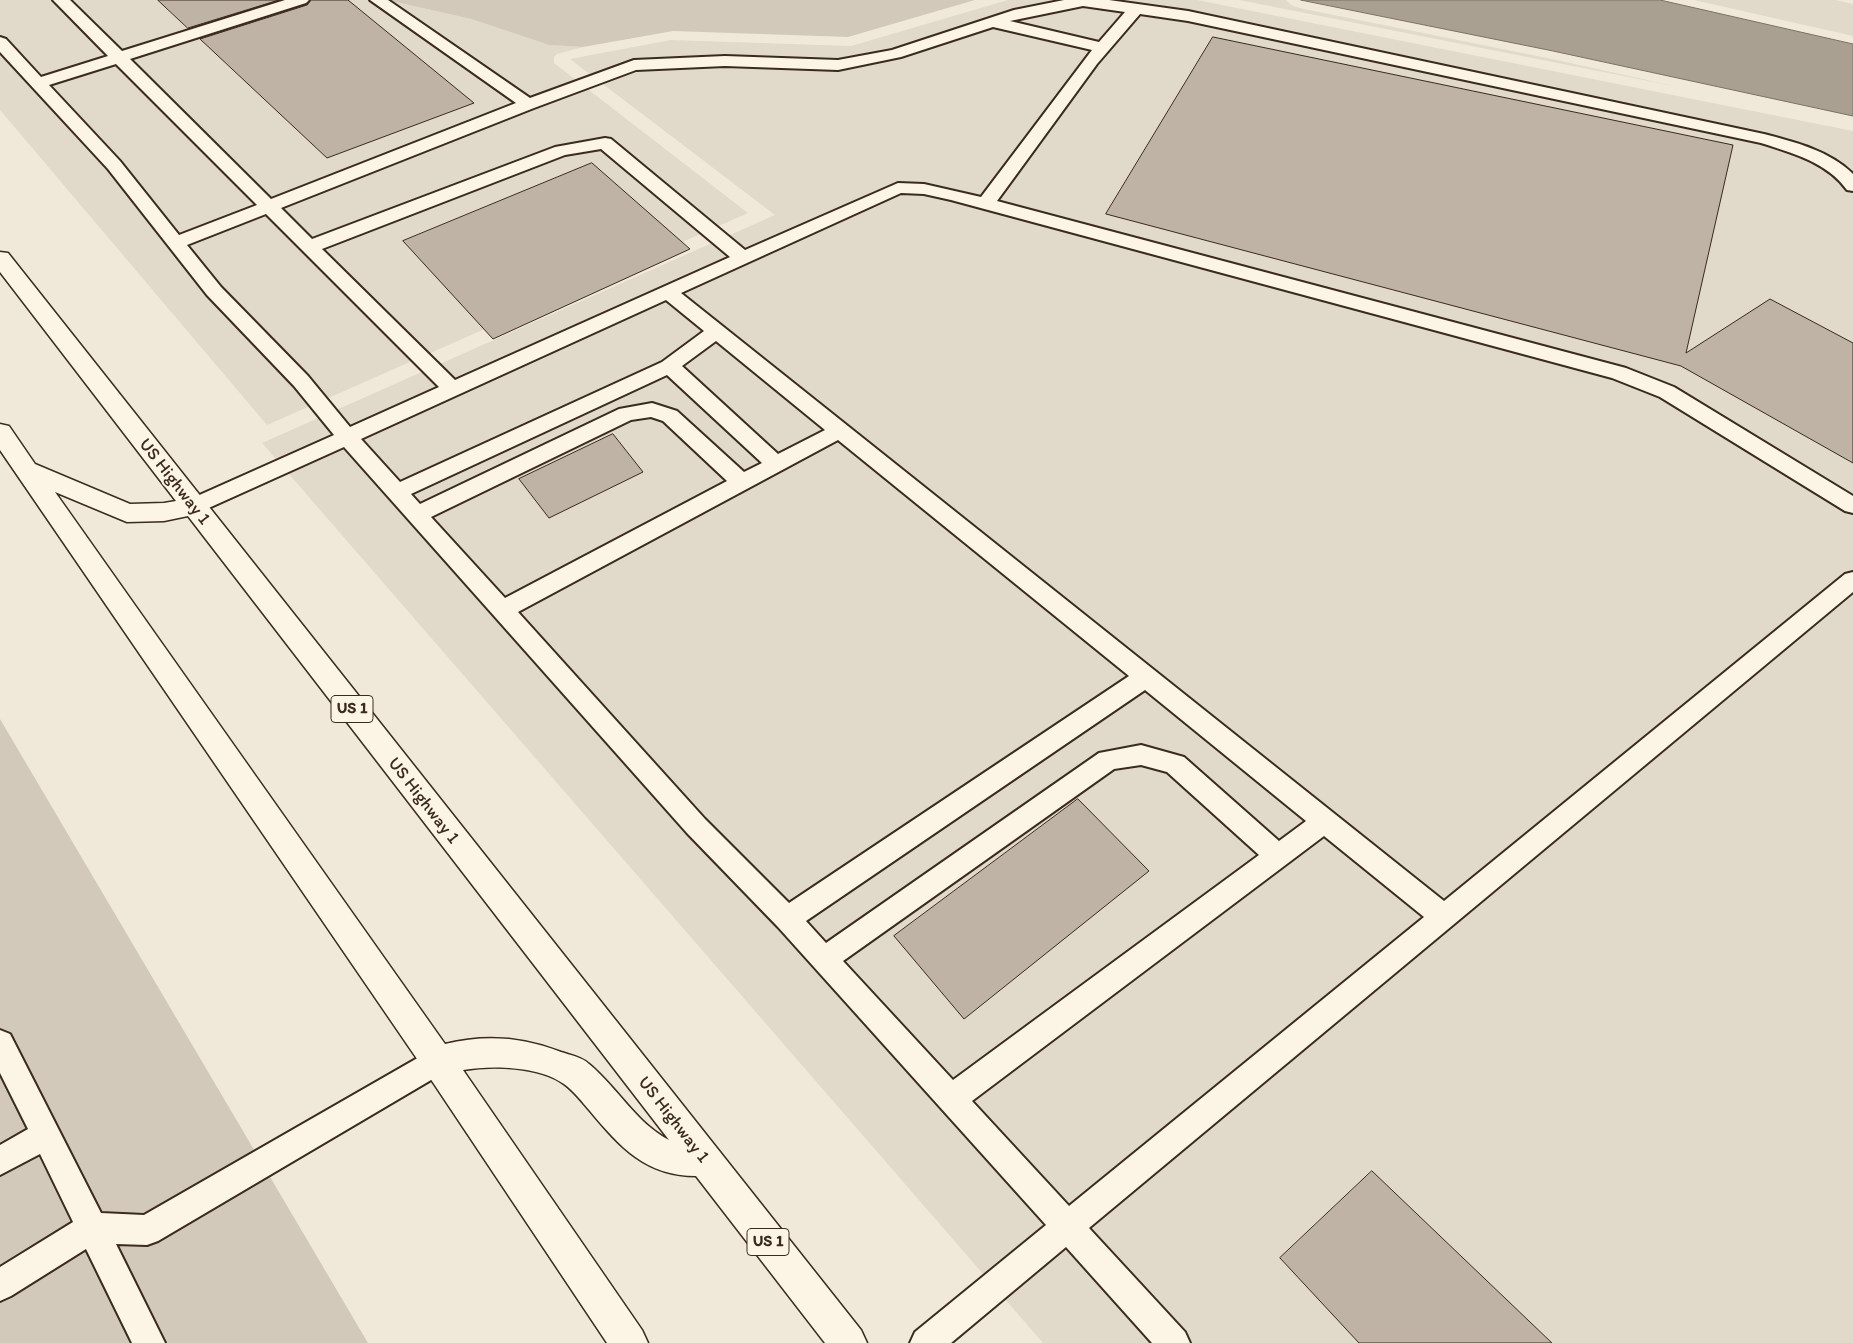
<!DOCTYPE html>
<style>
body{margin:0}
canvas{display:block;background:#f0e9d9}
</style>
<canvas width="1853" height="1343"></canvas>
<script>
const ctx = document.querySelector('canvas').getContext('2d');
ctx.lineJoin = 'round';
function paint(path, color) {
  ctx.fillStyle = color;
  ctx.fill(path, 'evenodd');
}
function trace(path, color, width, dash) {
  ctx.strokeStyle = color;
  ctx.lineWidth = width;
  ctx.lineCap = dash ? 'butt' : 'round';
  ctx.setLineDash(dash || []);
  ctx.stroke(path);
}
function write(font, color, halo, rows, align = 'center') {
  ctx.font = font + ' Itim,sans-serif';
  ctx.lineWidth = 4;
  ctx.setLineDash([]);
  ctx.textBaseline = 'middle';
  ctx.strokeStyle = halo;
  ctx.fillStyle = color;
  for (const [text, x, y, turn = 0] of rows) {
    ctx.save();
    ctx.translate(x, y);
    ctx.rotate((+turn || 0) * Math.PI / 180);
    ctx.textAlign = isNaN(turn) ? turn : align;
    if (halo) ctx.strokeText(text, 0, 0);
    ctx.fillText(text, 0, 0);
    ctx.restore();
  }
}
const built = new Path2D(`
 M0,0H387L471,19L549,45L583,47L557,54L554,57V63L748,213L267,425L0,110Z
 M1008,0H1197L1853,131V1343H1043L262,443L775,215L570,59L671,40L851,46Z
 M1239,0H1286L1291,5L1299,8L1552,59L1679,87Z
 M1694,0H1835L1853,4V36Z`);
const green = new Path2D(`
 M387,0H975L848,37L673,31L583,47L549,45L471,19Z
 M0,719L368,1343H0Z`);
const water = new Path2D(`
 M1301,0H1660L1853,44V116L1553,51Z`);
const building = new Path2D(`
 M158,0H279L188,28Z
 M311,0H348L474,103L327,158L200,39L307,5Z
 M1213,37L1733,145L1686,353L1770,299L1853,343V463L1681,366L1106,214Z
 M592,163L690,249L493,339L403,241Z
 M613,434L643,472L549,518L519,479Z
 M1078,799L1149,871L964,1019L894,936Z
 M1372,1171L1552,1343H1359L1280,1258Z`);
const lane = new Path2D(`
 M53,0H70L122,51L285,0H309L306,3L130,59L271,199L516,103L370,0H388L530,98L634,60L725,56L838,60L892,50L1014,10L1064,0H1109L1188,11L1764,134C1795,142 1830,151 1853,174V191L1847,190C1827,162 1792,153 1761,143L1188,21L1140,14L1097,64L997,201L1626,368L1674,387L1853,496V513L1845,511L1660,397L1612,378L951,200L924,194L901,193L681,293L1444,901L1845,574L1853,572V592L1089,1228L1185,1332L1190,1343H1152L1066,1247L951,1343H910L915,1332L1046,1225L778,927L687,833L344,447L202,511L194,513L186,511L183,506L186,501L334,435L294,386L207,295L108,169L0,52V37L6,39L41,77L108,56ZM1083,6L1125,12L1099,42L1010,21ZM993,27L1092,50L981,197L924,184L898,183L745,250L611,139L605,138L555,147L312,239L281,208L534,108L636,70L725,66L838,70L901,57ZM116,64L257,205L179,235L120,161L49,85ZM601,149L730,257L455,380L322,249L565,155ZM266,214L439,387L350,427L308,376L221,287L187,245ZM666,300L704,331L662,362L400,482L361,439ZM716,341L825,430L778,454L682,366ZM667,375L762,463L744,472L677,411L652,403L619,409L420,504L411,494ZM651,417L663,421L727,481L505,598L431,517L631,420ZM838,440L1129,676L789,903L705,819L518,612ZM1145,690L1306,821L1279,841L1184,757L1141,745L1099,753L826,943L806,921ZM1141,765L1167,772L1259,855L953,1080L843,961L1114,769ZM1324,836L1424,917L1069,1206L972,1101Z
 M0,1030L10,1034L101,1213L144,1215L428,1052L438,1048L448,1052L452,1061L448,1070L158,1241L147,1245L116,1244L165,1343H132L86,1249L11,1296L0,1301V1267L73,1222L40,1154L0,1175V1145L28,1129L0,1073Z`);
const primary = new Path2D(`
 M0,252L8,253L861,1330L867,1343H825L696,1176C646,1176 620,1147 590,1111C582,1102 574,1091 564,1084C539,1066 492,1065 463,1070L642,1330L648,1343H607L426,1072L0,450V424L9,426L35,464L130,504L164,503L176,501L0,272ZM55,492L127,522L164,521L188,516L669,1140C635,1122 618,1088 589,1064C582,1057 570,1055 561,1052C523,1037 486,1034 445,1044Z`);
const shields = [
 [352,709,42],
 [768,1242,42]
];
const shieldNames = [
 ["US 1",352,709],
 ["US 1",768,1242]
];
const streetNames = [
 ["US Highway 1",174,482,52],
 ["US Highway 1",423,801,52],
 ["US Highway 1",673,1120,52]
];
paint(built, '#e1d9c9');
paint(green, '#d2c9ba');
paint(water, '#aaa091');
trace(water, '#7e7163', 1);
paint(building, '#beb3a4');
trace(building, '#3b2a1e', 1);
trace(lane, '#3b2a1e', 4);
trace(primary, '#3b2a1e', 3);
paint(lane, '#fcf5e5');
paint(primary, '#fcf5e5');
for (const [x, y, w] of shields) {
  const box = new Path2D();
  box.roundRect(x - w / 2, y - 13.5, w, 27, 4);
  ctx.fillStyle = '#fcf5e5';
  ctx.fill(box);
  trace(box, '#3b2a1e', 1);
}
write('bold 16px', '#3b2a1e', null, shieldNames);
write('18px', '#3b2a1e', '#fcf5e5', streetNames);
</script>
